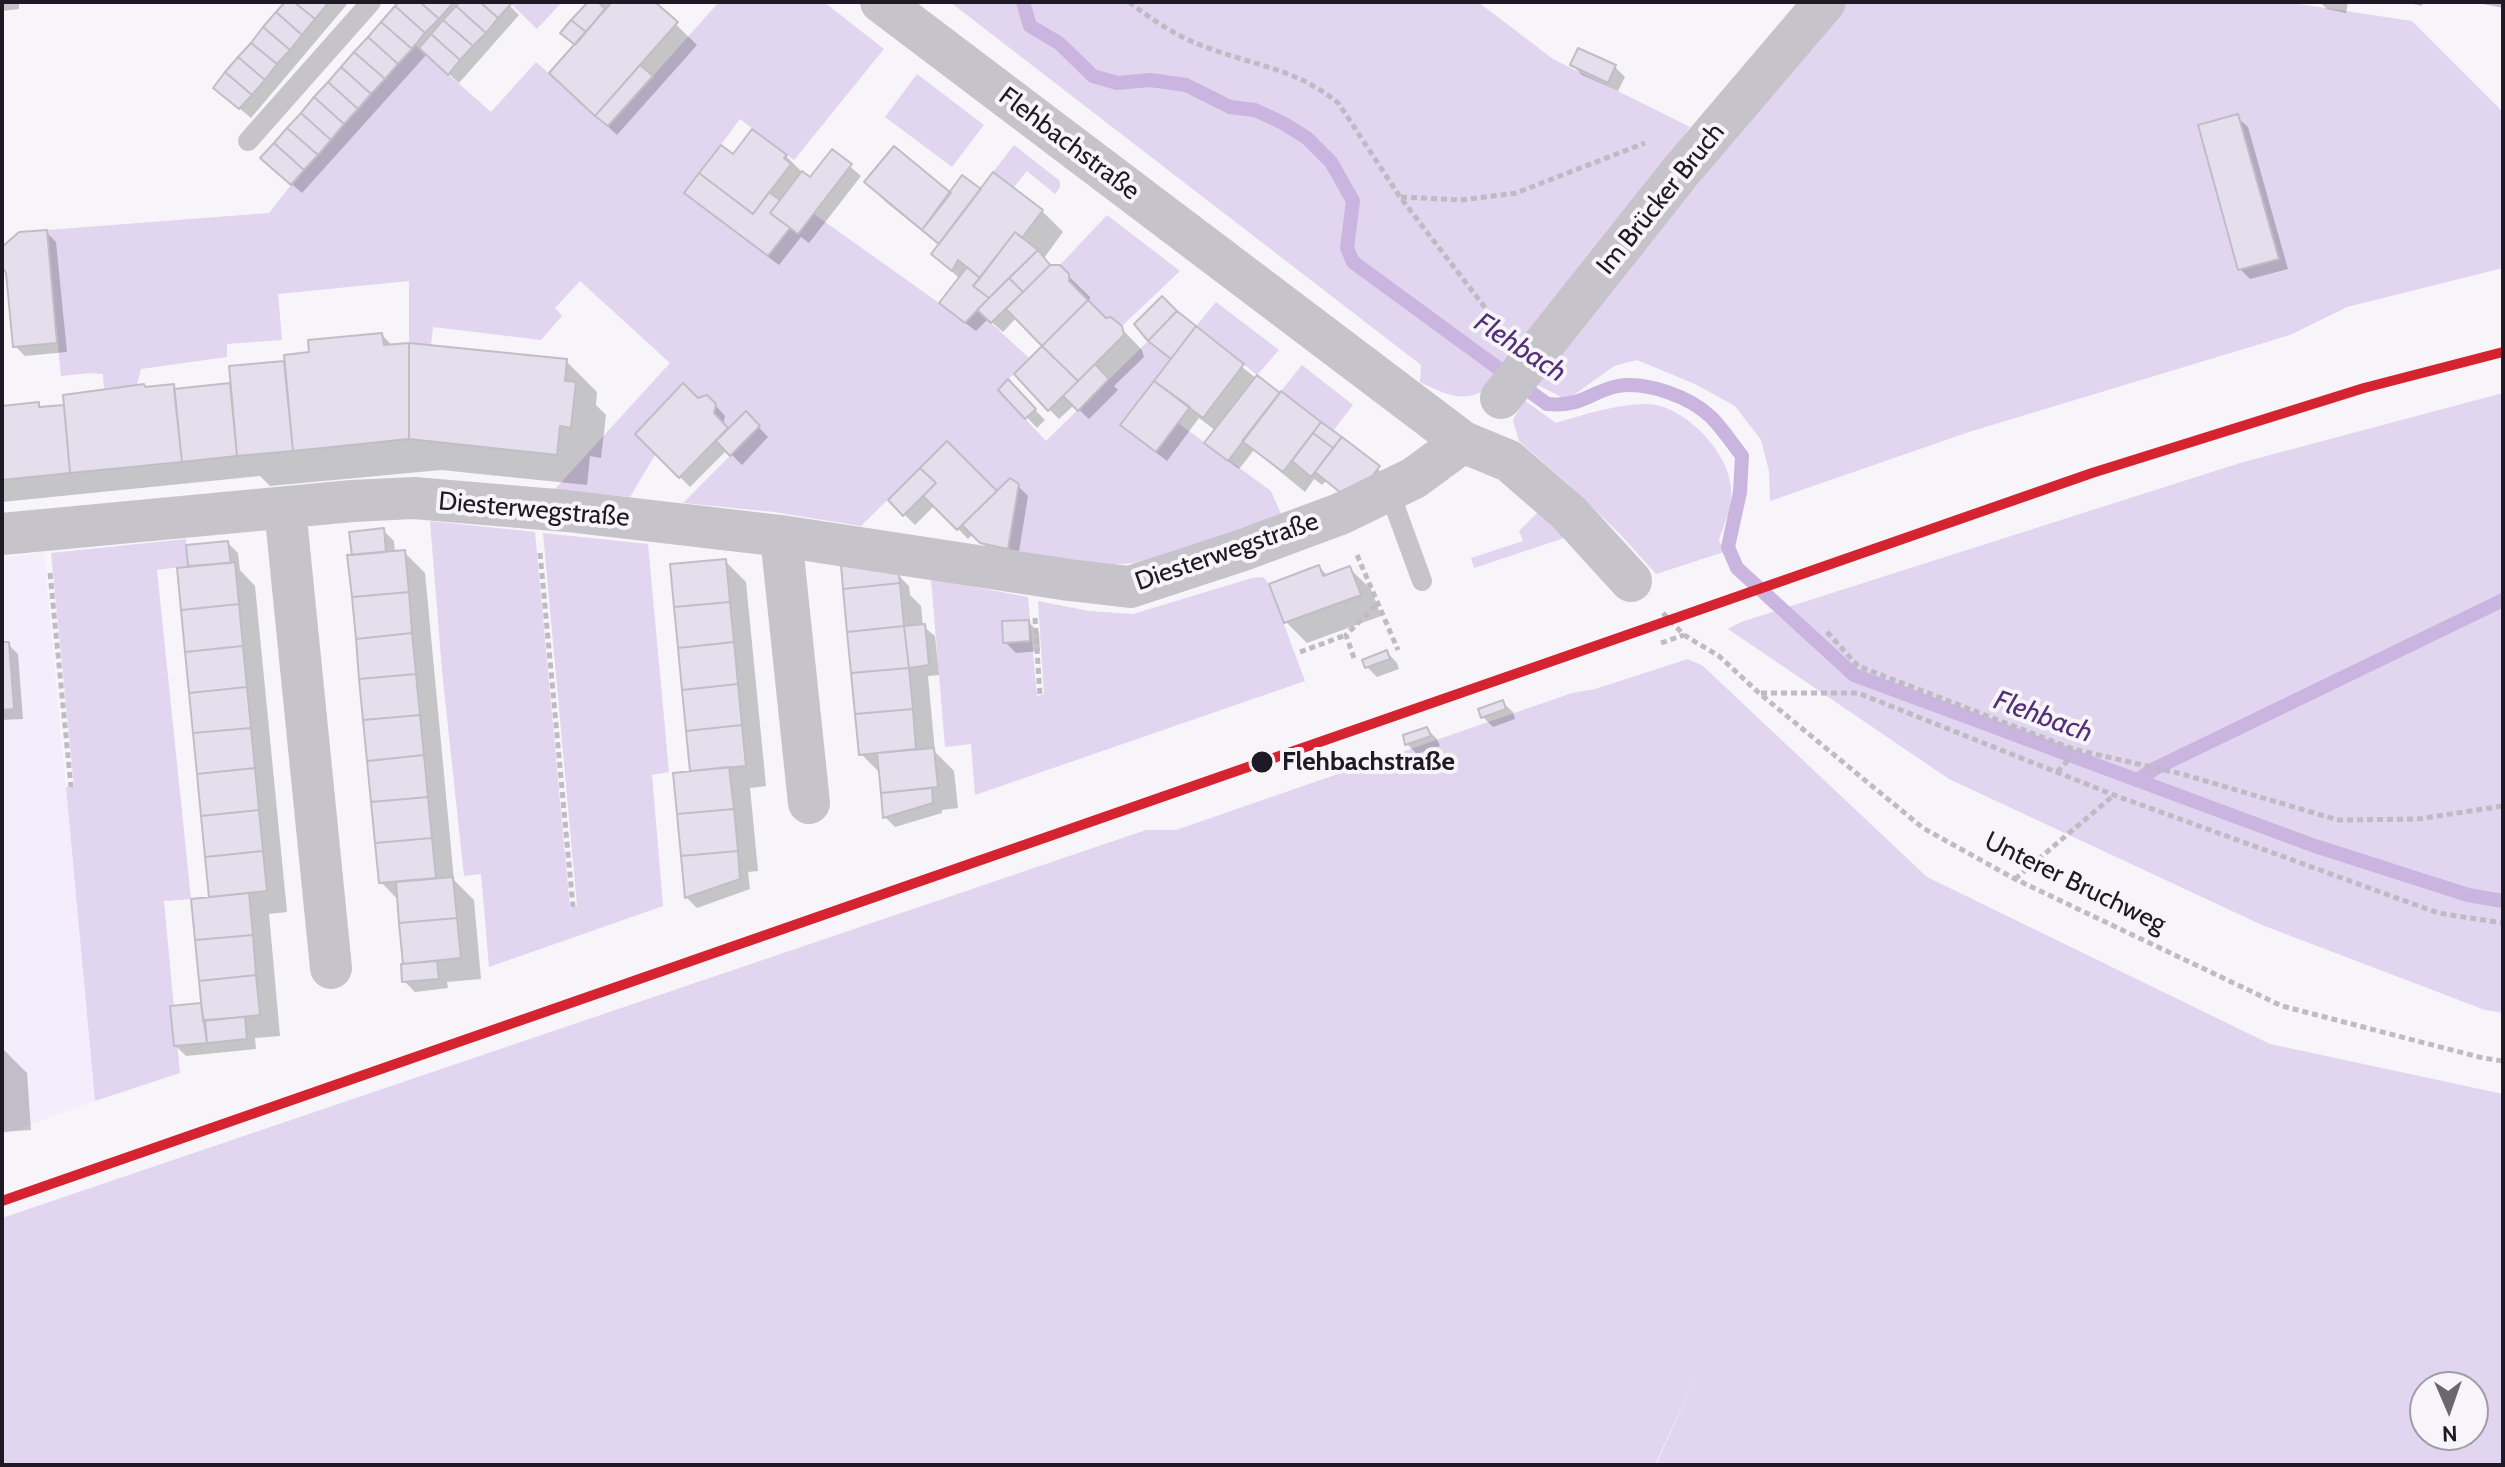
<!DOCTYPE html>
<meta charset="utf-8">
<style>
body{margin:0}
#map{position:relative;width:2505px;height:1467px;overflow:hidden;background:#f7f5f9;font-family:Cabin,sans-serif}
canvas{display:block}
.frame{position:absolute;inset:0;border:4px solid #1f1925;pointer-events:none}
.north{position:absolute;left:2409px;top:1371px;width:80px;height:80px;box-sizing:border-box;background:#f7f4fa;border:2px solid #a19ca5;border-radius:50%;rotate:178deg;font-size:22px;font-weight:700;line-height:32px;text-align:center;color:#1f1925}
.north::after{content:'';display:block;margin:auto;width:28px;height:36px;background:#6b666f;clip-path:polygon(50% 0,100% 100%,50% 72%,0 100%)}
</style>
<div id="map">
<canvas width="2505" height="1467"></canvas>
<div class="frame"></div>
<div class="north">N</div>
</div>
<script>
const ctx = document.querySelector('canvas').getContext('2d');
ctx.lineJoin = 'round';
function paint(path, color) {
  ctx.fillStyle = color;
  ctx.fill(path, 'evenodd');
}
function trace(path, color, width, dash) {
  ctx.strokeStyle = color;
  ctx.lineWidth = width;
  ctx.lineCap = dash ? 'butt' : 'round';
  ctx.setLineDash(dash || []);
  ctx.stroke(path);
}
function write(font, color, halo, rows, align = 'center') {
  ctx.font = font + ' Cabin,sans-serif';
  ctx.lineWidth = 8;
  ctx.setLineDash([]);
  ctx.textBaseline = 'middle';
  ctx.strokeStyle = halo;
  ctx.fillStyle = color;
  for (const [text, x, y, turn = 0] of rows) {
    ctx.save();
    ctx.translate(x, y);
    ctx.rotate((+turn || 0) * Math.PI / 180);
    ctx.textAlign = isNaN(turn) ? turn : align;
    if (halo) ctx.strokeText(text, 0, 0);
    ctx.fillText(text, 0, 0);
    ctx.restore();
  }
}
const built = new Path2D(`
 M44,553L95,1101L2,1135V557Z`);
const green = new Path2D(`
 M509,2H562L537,29Z
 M719,2H824L884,49L794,160L740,119L685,193L768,256L790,228L799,234L814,214L939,303L977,310L1029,358L998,390L1046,441L1148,341L1171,359L1121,425L1156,452L1178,423L1271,491L1281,514C1240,529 1160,565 1120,564C1082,564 1045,556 1009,549L1019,484L1010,478L997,491L947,441L861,526L774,512L683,503L760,426L746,412L728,428L714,413L716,404L707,395L698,398L683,383L635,434L655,455L630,497L554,490L670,363L580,281L555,308L562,316L541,340L433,327L431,345L409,343V281L278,294L282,340L227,344V357L141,369L137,385L104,388L103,374L90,373L61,376L47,230L269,213L291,185L415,45L491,112L536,62L608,126Z
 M950,2H1478L1553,59L1690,127L1653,178L1485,389C1465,405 1440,392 1420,382L1421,365Z
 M1845,2H2286L2412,21L2503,112V268L2347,307L2290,335L1969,432L1770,501L1769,471L1761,440L1735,406L1695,384L1637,360L1614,366L1567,400L1536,384Z
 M917,74L984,125L952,167L885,117Z
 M1014,145L1060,181V187L1055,194L1027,171L1014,187L993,172Z
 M1107,215L1180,271L1122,326L1111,317L1106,318L1069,281V274L1060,265Z
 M1216,302L1279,350L1257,375L1196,326Z
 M1302,365L1353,405L1333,431L1281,391Z
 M2503,393V1013L2485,1010L2262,925L1949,779L1728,629L1741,622L2240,463Z
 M1524,400L1556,423C1586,414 1616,404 1647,404C1687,405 1736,459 1731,498C1730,512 1723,527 1719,540L1724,552L1656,574L1620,534L1568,484L1519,441L1513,420Z
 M1541,509L1564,538L1474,568L1471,558L1523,541L1519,531Z
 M430,521L535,532L570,908L577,906L543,533L648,544L669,772L652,775L663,906L489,967L481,874L464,876L442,671Z
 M186,539L188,566L157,570L191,899L164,901L180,1073L95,1101L66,787L74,786L51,553Z
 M1263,577L1269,584L1305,681L975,795L971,744L945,747L931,579L1028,597L1037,696L1044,694L1038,601L1089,611L1133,614L1252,578Z
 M1688,659L1703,666L1927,877L2270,1044L2503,1094V1465H1656L1699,1369L1655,1465H2V1218L1146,830H1176L1572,693L1595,689ZM2473,1387V1435H2425V1387Z`);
const shadow = new Path2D(`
 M2,2H19V9L2,11Z
 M288,2H349L251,118L226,97Z
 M401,2H506L519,15L459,83L427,54L302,193L273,168Z
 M591,2H653L697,45L617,135L573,94L576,45Z
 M2320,2H2348L2346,13L2327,9Z
 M2404,2H2423L2422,6Z
 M2473,2H2503V8Z
 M1572,65L1615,67L1625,77L1618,91L1582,75Z
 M2237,117L2248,127L2288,269L2250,279L2240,269Z
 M832,151L861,176L809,243L801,237L779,265L697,203L734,157L786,156L810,180Z
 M866,182L950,195L981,192L1042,211L1063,232L1044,258L1051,267H1059L1090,297L1089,304L1105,321L1121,328L1142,350L1144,357L1114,386L1118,390L1089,419L1074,405L1059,419L1049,409L1045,346L1017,317L1003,332L988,319L976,331L952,313L960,279L933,254L940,246L887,203Z
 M46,232L56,242L67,352L25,356L15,346L8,273L2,264V250Z
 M1194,328L1257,379L1281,394L1389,478L1352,502L1326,481L1322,485L1314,479L1305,492L1254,450L1239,469L1217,453L1216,431L1199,418L1167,461L1133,435L1172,360L1149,340Z
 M382,335L393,346L566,361L597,392L596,405L606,415L601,458L590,456L587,485L441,470L270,486L260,476L2,502V413L38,404L42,409L66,406L146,389L173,387L178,391L230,385L233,389L231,368L286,363Z
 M1008,382L1045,420L1037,428L1001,390Z
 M697,400L715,405L725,416L723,425L729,431L746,414L768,437L742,465L727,450L690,487L637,434Z
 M947,444L997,493L1018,486L1028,496L1018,558L992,553L973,534L968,539L935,505L915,525L890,500Z
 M383,530L394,541L395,553L404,552L425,573L454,880L474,900L481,979L447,982L448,988L415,992L404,981L406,966L399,901L381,882Z
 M228,543L238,553L240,570L255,586L287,912L269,914L280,1036L255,1038L256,1049L186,1056L176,1046L172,1008L203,1004L211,899L179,569L193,568L190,565Z
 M725,561L746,582L766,786L750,788L758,871L748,872L750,889L697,908L687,898L675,775L692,773L672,566Z
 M1319,567L1328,576L1349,568L1371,589L1381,616L1307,643L1286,622Z
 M898,575L909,586L910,595L921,606L923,626L935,636L939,675L928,676L935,752L954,771L958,808L942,810V813L895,827L885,817L881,774L861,754Z
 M1028,622L1039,632L1040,651L1016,653L1005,642Z
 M8,644L18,654L23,719L2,720V645Z
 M1387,652L1397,663L1399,669L1377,677L1367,667Z
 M1502,702L1513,712L1515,719L1493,727L1483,717Z
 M1427,729L1437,739L1440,746L1417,754L1407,744Z
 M2,1048L27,1073L31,1130L2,1132Z`);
const stream = new Path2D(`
 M1023,2L1030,26L1059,43L1093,76L1117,83L1150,80L1186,85L1230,107L1255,110L1283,123L1307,138L1331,162L1353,201L1347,248L1353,262L1547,404C1583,407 1589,392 1618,386C1647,381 1690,397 1711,417C1722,428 1732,443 1742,456L1740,492L1728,547L1737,568L1854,675L2312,845L2468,895L2503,901
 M2137,780L2156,768L2503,600`);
const building = new Path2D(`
 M285,2H294L315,19L302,35L276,12Z
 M294,2H324L327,5L315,19Z
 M399,2H420L439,19L425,33L395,6Z
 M420,2H450L452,4L439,19Z
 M459,2H480L498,18L486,33L456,6Z
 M480,2H509L511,4L498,18Z
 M588,2H598L605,9L586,32L571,20Z
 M612,2H655L678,22L595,116L549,73Z
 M395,6L425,33L412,49L381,22Z
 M456,6L486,33L473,46L443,20Z
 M276,12L302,35L290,50L263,27Z
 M443,20L473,46L460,60L431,34Z
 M571,20L586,32L575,45L560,33Z
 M381,22L412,49L398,64L368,37Z
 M263,27L290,50L277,64L251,43Z
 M431,34L460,60L448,75L419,48Z
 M368,37L398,64L385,79L354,52Z
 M251,43L277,64L265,80L238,57Z
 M1578,48L1616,65L1608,83L1570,65Z
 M354,52L385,79L371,94L341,67Z
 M238,57L265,80L252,95L225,72Z
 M640,65L653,76L608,126L595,116Z
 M341,67L371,94L358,109L328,82Z
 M225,72L252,95L239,109L213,88Z
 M328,82L358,109L344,124L314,97Z
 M314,97L344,124L331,140L301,113Z
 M301,113L331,140L318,155L287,128Z
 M2238,114L2279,259L2238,270L2198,125Z
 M287,128L318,155L304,170L274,143Z
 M752,129L787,155L784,158L791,164L753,214L699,173L721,145L733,154Z
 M274,143L304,170L291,185L260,158Z
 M894,146L951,193L922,230L864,182Z
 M832,149L852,164L798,234L770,213L802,171L810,177Z
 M993,172L1043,210L1022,238L1015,232L980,278L958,260L952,271L931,254Z
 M699,173L753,214L769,192L780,200L770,213L790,228L768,256L684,193Z
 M962,175L981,189L939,244L922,230Z
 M47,230L57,343L13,347L6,273L2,267V247L19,232Z
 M1015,232L1038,250L989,298L973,286Z
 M1038,250L1050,265L1023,292L1009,278Z
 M1050,265H1060L1069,274V281L1088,300L1042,346L1006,309Z
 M967,267L980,278L973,286L989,298L965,323L939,303Z
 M1009,278L1023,292L991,323L977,310Z
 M1162,296L1177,311L1148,341L1134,324Z
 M1088,300L1106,318L1111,317L1122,326L1124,335L1078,381L1042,346Z
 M1177,311L1196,326L1171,359L1148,341Z
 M1196,326L1244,364L1203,418L1154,381Z
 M382,333L384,345L409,343V439L293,451L284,355L309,352L308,340Z
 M409,343L567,359L565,381L576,382L571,428L560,426L557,455L409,439Z
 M1042,346L1078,381L1048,411L1014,374Z
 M284,361L293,451L237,456L229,366Z
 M1095,364L1109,379L1078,411L1063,396Z
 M1257,375L1280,393L1228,461L1204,443Z
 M1008,379L1036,409L1025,419L998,390Z
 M1154,381L1190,407L1156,452L1120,425Z
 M230,383L237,456L182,462L174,389Z
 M683,383L698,398L707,395L716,404L714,413L728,428L679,478L635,434Z
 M144,384L145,387L174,384L182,462L70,473L63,395Z
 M1281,391L1321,422L1283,472L1242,441Z
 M39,402V407L64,405L70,473L2,480V406Z
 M746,411L760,426L730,456L716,441Z
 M1321,422L1342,437L1333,448L1313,433Z
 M1313,433L1333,448L1311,477L1292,461Z
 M1342,437L1380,466L1369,480L1341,493L1315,472Z
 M947,441L997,491L957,530L923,496L936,483L920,468Z
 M920,468L936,483L903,516L888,500Z
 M1010,478L1019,484L1008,549L980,543L962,525Z
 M384,528L386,552L352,555L349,532Z
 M228,541L231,563L188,566L186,545Z
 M405,550L409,592L352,597L347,555Z
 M726,559L730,602L674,607L670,564Z
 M235,562L239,604L181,610L177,568Z
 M841,565L899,574L900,583L843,589Z
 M1319,565L1323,576L1350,566L1361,595L1284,623L1269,584Z
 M900,583L904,626L847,632L843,589Z
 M409,592L412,633L356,639L352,597Z
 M730,602L734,642L678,648L674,607Z
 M239,604L243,646L185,652L181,610Z
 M1029,620L1030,641L1003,643L1002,621Z
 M925,624L929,665L909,668L904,626Z
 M904,626L909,668L851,673L847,632Z
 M412,633L416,674L359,679L356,639Z
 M2,642H9L14,709L2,710Z
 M734,642L738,684L682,690L678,648Z
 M243,646L247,687L189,693L185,652Z
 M1387,650L1390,659L1365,668L1362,660Z
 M909,668L913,709L855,714L851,673Z
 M416,674L420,715L363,720L359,679Z
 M738,684L742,725L686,731L682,690Z
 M247,687L251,728L193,733L189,693Z
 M1503,700L1506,709L1481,718L1478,709Z
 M913,709L916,749L859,755L855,714Z
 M420,715L424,755L367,761L363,720Z
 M742,725L746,766L690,771L686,731Z
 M1427,727L1431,736L1405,745L1403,735Z
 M251,728L255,768L197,774L193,733Z
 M934,748L938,787L881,793L877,753Z
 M424,755L428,797L371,802L367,761Z
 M729,767L734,809L677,814L673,773Z
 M255,768L259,810L201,816L197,774Z
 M932,788L933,803L883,818L881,793Z
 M428,797L432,838L375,843L371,802Z
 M734,809L738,851L681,856L677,814Z
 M259,810L263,851L205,857L201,816Z
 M432,838L436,878L379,883L375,843Z
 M263,851L267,891L209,897L205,857Z
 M738,851L740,879L685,898L681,856Z
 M453,877L457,918L399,923L396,882Z
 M249,893L253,935L195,940L191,899Z
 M457,918L461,958L403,964L399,923Z
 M253,935L256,975L199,981L195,940Z
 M437,961L439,979L402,982L401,964Z
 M256,975L260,1015L203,1021L199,981Z
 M201,1003L207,1043L174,1046L170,1006Z
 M245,1017L247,1039L207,1043L205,1020Z`);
const path = new Path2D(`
 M1129,2C1150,18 1173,34 1198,44C1245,64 1299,68 1339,104L1400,197L1500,327
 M1401,197L1461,200L1516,193L1645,143
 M540,553L573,907
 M1357,555L1398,650
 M50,573L71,787
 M1663,613L1684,635L1719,656L1759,693L1923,828L2015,879L2282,1006L2483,1058L2503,1061
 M1035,618L1040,695
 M1827,632L1858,666L2073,749L2182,774L2338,820L2418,819L2503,806
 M1661,643L1684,635
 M1300,652L1346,635
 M1354,658L1346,635L1378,603
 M1761,693H1858L2114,795L2438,913L2503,923
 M2057,772L2072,756
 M2015,879L2114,795`);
const service = new Path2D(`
 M248,141L371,2
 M1389,491L1422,581`);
const minor = new Path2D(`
 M881,2L1463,442L1509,461L1569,513L1631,581
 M1501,398L1682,170L1825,2
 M285,508L331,968
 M2,534L352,501L414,498L567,511L781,536L1069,580L1130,587L1243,550L1340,514L1414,478L1463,442
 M781,536L809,803`);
const tram1 = new Path2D(`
 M2,1201L2092,473L2364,388L2503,352`);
const markers = [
 [1262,762,12,"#1f1925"]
];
const streetNames = [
 ["Flehbachstraße",1069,144,37],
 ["Im Brücker Bruch",1661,199,-51],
 ["Diesterwegstraße",534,510,5],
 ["Diesterwegstraße",1227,552,-19],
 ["Unterer Bruchweg",2075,883,26]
];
const stopNames = [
 ["Flehbachstraße",1282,762]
];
const waterNames = [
 ["Flehbach",1520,348,33],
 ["Flehbach",2043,717,20]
];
paint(built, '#f4edfc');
paint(green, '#e1d5ef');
paint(shadow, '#0003');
trace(stream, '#c9b5e0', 14);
paint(building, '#e5dfed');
trace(building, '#c1bdc5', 2);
trace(path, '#bebbc2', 5, [6, 4]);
trace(service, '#c7c3cb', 20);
trace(minor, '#c7c3cb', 42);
trace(tram1, '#d52330', 10);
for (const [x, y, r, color] of markers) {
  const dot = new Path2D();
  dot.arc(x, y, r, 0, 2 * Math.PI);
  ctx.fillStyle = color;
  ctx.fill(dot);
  trace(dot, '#f7f4fa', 3);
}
write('26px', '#1f1925', '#f7f4fa', streetNames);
write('bold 26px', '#1f1925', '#f7f4fa', stopNames, 'left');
write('italic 28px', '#542f76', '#f7f4fa', waterNames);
</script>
